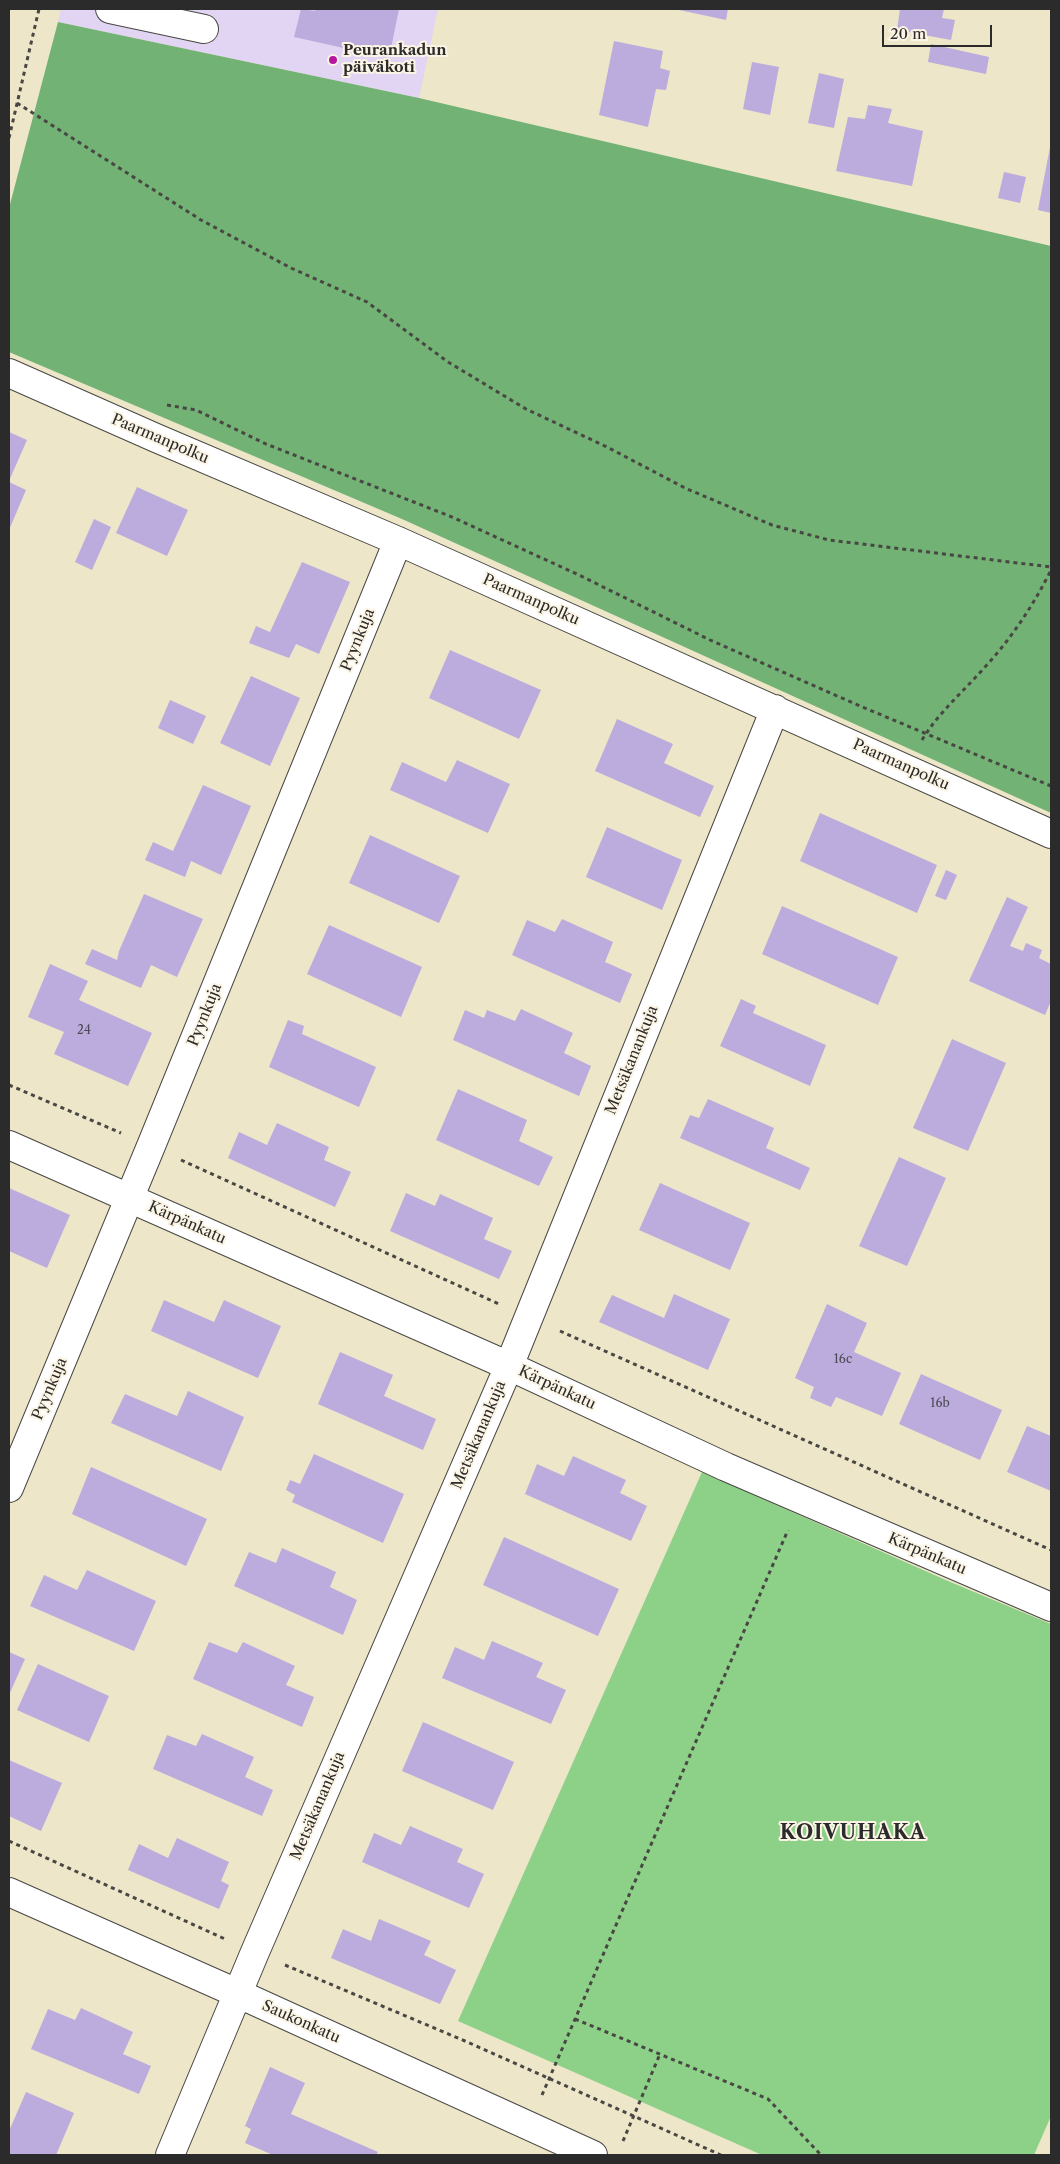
<!DOCTYPE html>
<meta charset="utf-8">
<style>
body{margin:0}
#map{position:relative;width:1060px;height:2164px;overflow:hidden;background:#ede6c9;font-family:"Libre Caslon Text",serif}
canvas{display:block}
.frame{position:absolute;inset:0;border:10px solid #2b2b2b;pointer-events:none}
.scale{position:absolute;left:882px;top:25px;width:110px;height:22px;box-sizing:border-box;border:2px solid #2b2b2b;border-top:0;padding-left:6px;font-size:15px;line-height:18px;white-space:nowrap;color:#2b2b2b;-webkit-text-stroke:4px #fcf5e5;paint-order:stroke}
</style>
<div id="map">
<canvas width="1060" height="2164"></canvas>
<div class="frame"></div>
<div class="scale">20 m</div>
</div>
<script>
const ctx = document.querySelector('canvas').getContext('2d');
ctx.lineJoin = 'round';
function paint(path, color) {
  ctx.fillStyle = color;
  ctx.fill(path, 'evenodd');
}
function trace(path, color, width, dash) {
  ctx.strokeStyle = color;
  ctx.lineWidth = width;
  ctx.lineCap = dash ? 'butt' : 'round';
  ctx.setLineDash(dash || []);
  ctx.stroke(path);
}
function write(font, color, halo, rows, align = 'center') {
  ctx.font = font + ' "Libre Caslon Text",serif';
  ctx.lineWidth = 4;
  ctx.setLineDash([]);
  ctx.textBaseline = 'middle';
  ctx.strokeStyle = halo;
  ctx.fillStyle = color;
  for (const [text, x, y, turn = 0] of rows) {
    ctx.save();
    ctx.translate(x, y);
    ctx.rotate((+turn || 0) * Math.PI / 180);
    ctx.textAlign = isNaN(turn) ? turn : align;
    if (halo) ctx.strokeText(text, 0, 0);
    ctx.fillText(text, 0, 0);
    ctx.restore();
  }
}
const built = new Path2D(`
 M61,9H438L419,98L58,22Z`);
const green = new Path2D(`
 M702,1472L948,1581L1051,1624V2116L1034,2155H762L458,2021Z`);
const forest = new Path2D(`
 M58,22L419,98L1051,246V813L402,519L9,352V208Z`);
const building = new Path2D(`
 M301,9L315,11V9H399L389,58L294,37Z
 M679,9H728L726,20L679,10Z
 M900,9H944L942,18L955,20L951,40L897,30Z
 M614,41L663,51L660,68L670,71L666,90L656,89L648,127L599,115Z
 M931,44L989,57L986,74L928,62Z
 M752,62L779,67L770,115L743,109Z
 M819,73L844,79L834,128L808,123Z
 M868,105L892,109L888,123L923,131L912,186L836,171L848,117L865,119Z
 M1050,147H1051V213L1038,210Z
 M1004,172L1026,177L1020,203L998,198Z
 M9,432L27,440L9,481Z
 M9,482L26,490L9,530Z
 M137,487L188,510L167,556L116,533Z
 M94,519L111,527L92,570L75,562Z
 M302,562L350,582L319,654L296,644L289,658L249,643L256,626L270,632Z
 M450,650L541,690L519,739L429,698Z
 M251,676L300,698L270,766L220,743Z
 M170,700L206,716L193,744L158,728Z
 M617,719L673,744L664,763L714,786L700,817L595,771Z
 M457,760L510,784L488,833L390,790L402,762L446,782Z
 M203,785L251,806L221,875L191,861L185,877L145,860L153,842L173,851Z
 M820,813L937,865L917,913L800,861Z
 M607,827L682,860L662,910L586,877Z
 M370,835L460,876L439,923L349,883Z
 M946,870L957,875L946,900L935,896Z
 M144,894L203,919L177,977L151,965L141,988L85,964L92,949L117,960L119,951Z
 M1007,897L1028,907L1010,946L1023,951L1026,943L1042,950L1039,958L1051,964V1001L1045,1015L969,981Z
 M782,906L898,957L878,1005L762,954Z
 M562,919L613,942L605,962L632,974L620,1003L512,955L527,920L555,932Z
 M329,925L422,967L401,1017L307,974Z
 M50,964L88,981L79,1000L152,1033L128,1086L54,1054L64,1032L28,1017Z
 M741,999L756,1006L753,1013L826,1045L810,1086L720,1046Z
 M521,1009L573,1033L564,1053L591,1066L579,1096L453,1040L465,1010L484,1018L487,1010L515,1021Z
 M288,1020L304,1026L302,1034L376,1067L359,1107L269,1067Z
 M952,1039L1006,1063L968,1151L913,1128Z
 M458,1089L527,1120L519,1141L553,1157L539,1186L436,1140Z
 M708,1099L774,1128L766,1148L810,1168L800,1190L680,1138L690,1115L699,1118Z
 M277,1123L329,1147L324,1160L351,1172L335,1207L228,1158L239,1132L267,1145Z
 M899,1157L946,1178L907,1266L859,1246Z
 M660,1183L750,1223L730,1270L639,1230Z
 M9,1188L70,1215L47,1268L9,1251Z
 M406,1193L435,1206L440,1194L493,1218L484,1239L512,1251L499,1279L390,1231Z
 M674,1294L730,1319L708,1370L599,1322L612,1295L664,1318Z
 M164,1300L214,1322L224,1300L281,1326L258,1378L151,1331Z
 M827,1304L867,1323L854,1352L901,1373L882,1416L836,1397L831,1407L810,1398L814,1387L795,1378Z
 M340,1352L393,1375L384,1396L436,1419L423,1450L318,1404Z
 M921,1374L1002,1410L980,1460L899,1424Z
 M188,1391L244,1417L221,1471L111,1423L125,1394L177,1416Z
 M1027,1426L1051,1436V1491L1007,1472Z
 M314,1454L404,1494L383,1543L292,1502L295,1495L286,1490L290,1480L300,1484Z
 M573,1456L626,1480L620,1493L647,1506L631,1541L525,1494L537,1464L564,1476Z
 M91,1467L207,1519L186,1566L72,1514Z
 M504,1537L619,1589L598,1636L483,1585Z
 M282,1548L336,1572L330,1587L357,1600L343,1635L234,1586L249,1552L276,1563Z
 M87,1570L156,1601L134,1651L30,1606L44,1575L77,1590Z
 M492,1641L543,1663L536,1677L566,1690L551,1724L442,1678L455,1647L484,1660Z
 M209,1642L237,1653L243,1642L295,1666L286,1685L314,1697L302,1727L193,1679Z
 M9,1652L25,1659L9,1695Z
 M38,1664L109,1696L89,1742L17,1710Z
 M423,1722L514,1762L493,1810L402,1771Z
 M202,1734L254,1757L245,1777L273,1790L262,1816L153,1769L167,1735L196,1746Z
 M9,1760L62,1783L41,1831L9,1816Z
 M410,1826L463,1849L457,1862L484,1874L469,1908L362,1862L374,1833L401,1845Z
 M177,1838L229,1862L221,1881L229,1885L219,1909L128,1870L139,1844L168,1858Z
 M379,1919L431,1941L424,1955L456,1970L440,2004L331,1958L343,1929L371,1941Z
 M81,2008L133,2032L123,2054L151,2066L139,2094L31,2049L48,2009L75,2020Z
 M270,2067L305,2083L291,2114L378,2152L376,2155H273L245,2143L251,2129L245,2126Z
 M26,2092L74,2113L56,2155H9V2131Z`);
const path = new Path2D(`
 M17,103L201,220L291,268L367,302L448,362L526,409L607,447L685,488L772,525L829,540L1051,567
 M9,138L39,9
 M167,405L196,410L266,444L452,517L579,575L710,640L860,706L1051,786
 M922,740C939,712 963,692 984,668C1011,639 1033,606 1051,570
 M9,1085L121,1133
 M181,1160L499,1304
 M560,1331L1051,1550
 M9,1841L225,1939
 M285,1965L465,2041L721,2155
 M575,2019L768,2099L821,2155
 M542,2095L788,1530
 M623,2141L660,2054`);
const minor = new Path2D(`
 M110,9L204,29
 M9,373L156,438L398,541L1051,834
 M9,1145L509,1366L726,1467L1051,1607
 M9,1488L151,1146L398,541
 M9,1892L239,1994L593,2155
 M170,2155L255,1952L509,1366L775,709`);
const markers = [
 [333,60,5,"#b5179e"]
];
const numberNames = [
 ["24",84,1031],
 ["16c",843,1360],
 ["16b",940,1404]
];
const poiNames = [
 ["Peurankadun",343,51],
 ["päiväkoti",343,68]
];
const streetNames = [
 ["Paarmanpolku",160,439,23],
 ["Paarmanpolku",531,600,24],
 ["Pyynkuja",358,640,-68],
 ["Paarmanpolku",901,765,24],
 ["Pyynkuja",205,1015,-68],
 ["Metsäkanankuja",632,1060,-68],
 ["Kärpänkatu",187,1223,24],
 ["Kärpänkatu",557,1388,25],
 ["Pyynkuja",50,1389,-67],
 ["Metsäkanankuja",479,1435,-67],
 ["Kärpänkatu",927,1554,23],
 ["Metsäkanankuja",318,1806,-67],
 ["Saukonkatu",301,2022,24]
];
const districtNames = [
 ["KOIVUHAKA",853,1833]
];
paint(built, '#e2d4f3');
paint(green, '#8dd088');
paint(forest, '#72b274');
paint(building, '#bcacdd');
trace(minor, '#484743', 30);
trace(path, '#484743', 3, [4, 4]);
trace(minor, '#fff', 28);
for (const [x, y, r, color] of markers) {
  const dot = new Path2D();
  dot.arc(x, y, r, 0, 2 * Math.PI);
  ctx.fillStyle = color;
  ctx.fill(dot);
  trace(dot, '#fcf5e5', 2);
}
write('12px', '#4f4b58', null, numberNames);
write('bold 15px', '#2b2b2b', '#fcf5e5', poiNames, 'left');
write('15px', '#2b2b2b', '#fcf5e5', streetNames);
ctx.letterSpacing = '1px';
write('bold 20px', '#2b2b2b', '#fcf5e5', districtNames);
ctx.letterSpacing = '0px';
</script>
